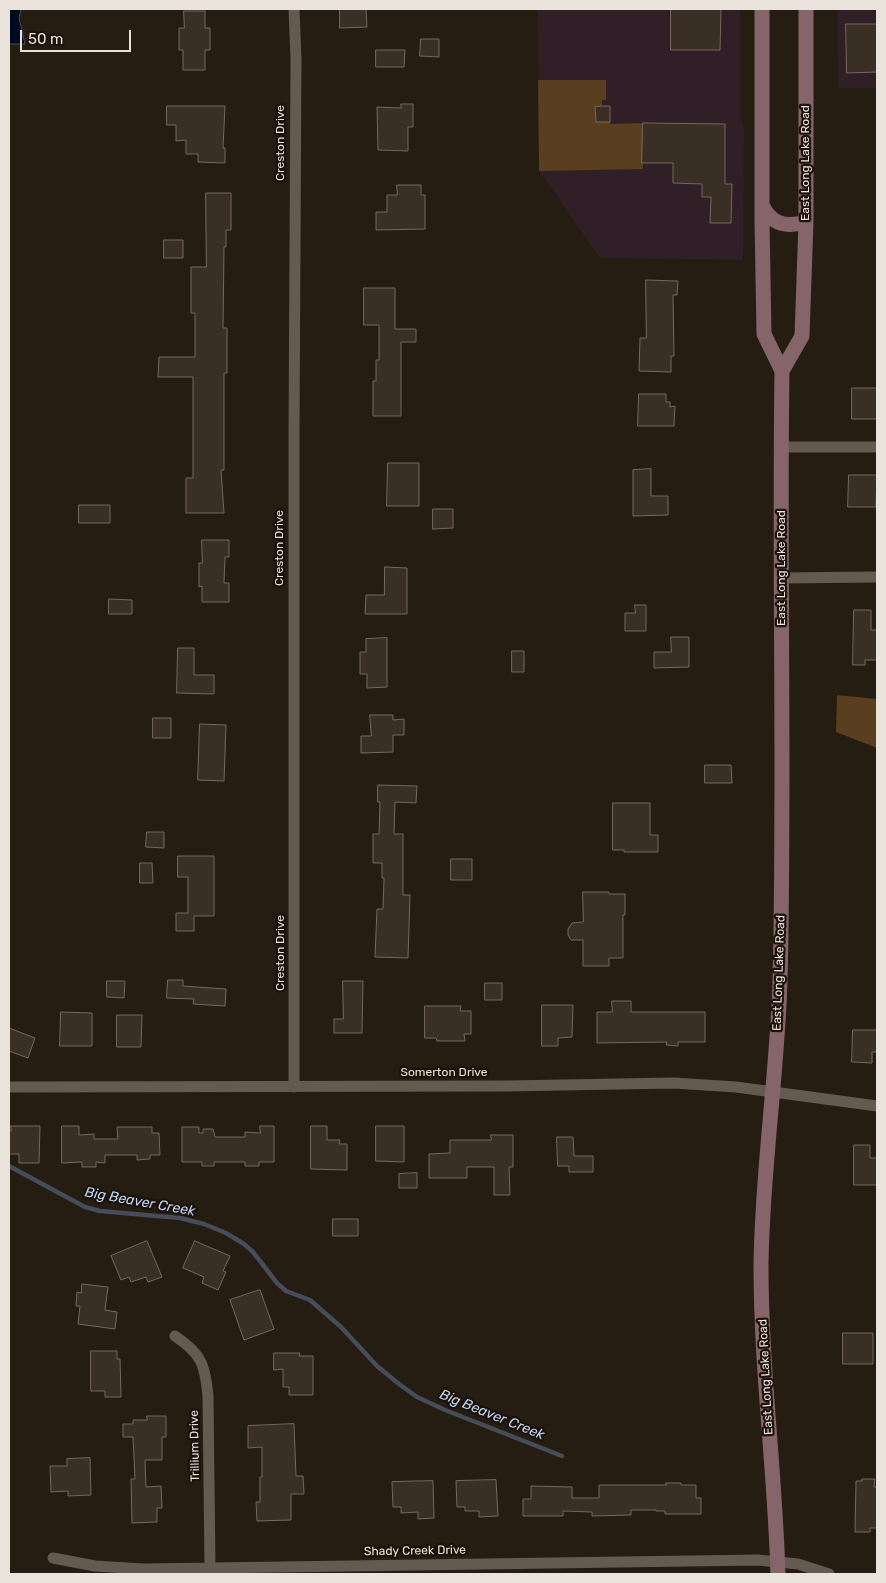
<!DOCTYPE html>
<style>
body{margin:0}
#map{position:relative;width:886px;height:1583px;overflow:hidden;background:#251c12;font-family:Rubik,sans-serif}
canvas{display:block}
.frame{position:absolute;inset:0;border:10px solid #eae3dc;pointer-events:none}
.scale{position:absolute;left:20px;top:30px;width:111px;height:22px;box-sizing:border-box;border:2px solid #eae3dc;border-top:0;padding-left:6px;font-size:15px;line-height:18px;white-space:nowrap;color:#eae3dc;-webkit-text-stroke:4px #1c1209;paint-order:stroke}
</style>
<div id="map">
<canvas width="886" height="1583"></canvas>
<div class="frame"></div>
<div class="scale">50 m</div>
</div>
<script>
const ctx = document.querySelector('canvas').getContext('2d');
ctx.lineJoin = 'round';
function paint(path, color) {
  ctx.fillStyle = color;
  ctx.fill(path, 'evenodd');
}
function trace(path, color, width, dash) {
  ctx.strokeStyle = color;
  ctx.lineWidth = width;
  ctx.lineCap = dash ? 'butt' : 'round';
  ctx.setLineDash(dash || []);
  ctx.stroke(path);
}
function write(font, color, halo, rows, align = 'center') {
  ctx.font = font + ' Rubik,sans-serif';
  ctx.lineWidth = 4.5;
  ctx.setLineDash([]);
  ctx.textBaseline = 'middle';
  ctx.strokeStyle = halo;
  ctx.fillStyle = color;
  for (const [text, x, y, turn = 0] of rows) {
    ctx.save();
    ctx.translate(x, y);
    ctx.rotate((+turn || 0) * Math.PI / 180);
    ctx.textAlign = isNaN(turn) ? turn : align;
    if (halo) ctx.strokeText(text, 0, 0);
    ctx.fillText(text, 0, 0);
    ctx.restore();
  }
}
const commercial = new Path2D(`
 M538,9H740V118L744,129L743,260L600,258L539,171Z
 M837,9H877V88H838Z`);
const green = new Path2D(`
 M538,80H606V100H602V106L595,107L596,122H610L611,124L643,123V169L539,171Z
 M837,695L877,699V748L836,732Z`);
const water = new Path2D(`
 M9,9H21L19,18L25,44H9Z`);
const stream = new Path2D(`
 M9,1166L85,1207L100,1211L180,1218L204,1224L226,1233L244,1244L253,1252L277,1283L286,1291L310,1300L318,1307L341,1327L377,1366L399,1384L417,1397L445,1410L562,1456`);
const building = new Path2D(`
 M340,9H366L367,27L340,28Z
 M671,9H721L720,50H671Z
 M184,11H205V28H210V50H205V70H183V50H179V28H184Z
 M846,24H877V72L847,73Z
 M421,39H439V57L420,56Z
 M376,50H405L404,67H376Z
 M401,104H413V127H408V151L378,150L377,107L401,108Z
 M167,106H225L223,148H225V163L198,162V154H186V140L176,141V125H167Z
 M602,106H610V122H596L595,107Z
 M643,123L725,124V184H732L731,223H710L711,197H702V184L673,183V163H642Z
 M397,185H421V195H425V229L376,230V212H387V195H397Z
 M206,193H231V230H226V247H224L223,328H227V373H224V470H221L224,513H186V478H193V377H158L159,357H195V313H191V267H206Z
 M164,240H183V258H164Z
 M646,280L678,281L677,295H673L674,356H671V372L639,371L640,338H646Z
 M364,288H395V329H416V342H401V416H373V381H376V360H379V325H364Z
 M852,388H877V419H852Z
 M639,394H666V402H670V407L675,406L674,426H638Z
 M388,463H419V506H387Z
 M651,469V496H668V515L633,516V470Z
 M849,475H877L876,507H848Z
 M79,505H110V523H79Z
 M433,509H453V528L433,529Z
 M202,540H229V557H225L224,583H229V602H202V586L199,587V563H202Z
 M385,567L407,568V614H365L366,595H384Z
 M109,599L132,600V614H109Z
 M635,605H646V631H625V613H635Z
 M854,610H871V630H877V660H865V665H853Z
 M671,637H689V667L654,668V652H671Z
 M387,638V687L367,688V674H360V652H366V639Z
 M178,648H194V675H214V694L177,693Z
 M512,651H524V672H512Z
 M370,715H393V720L404,719V735H393V752L361,753V736H371Z
 M153,718H171V738H153Z
 M200,724L226,725L224,781L198,780Z
 M705,765H731L732,783H705Z
 M378,785L417,786L416,803L395,802L394,834H403V895H410L408,958L375,957L377,909H383L384,878H382V863H373V834H379L380,802H378Z
 M613,803H650V835H658V852H624V850H613Z
 M147,832H164V848L146,847Z
 M178,856H214V916H194V931H176V913H188V877H178Z
 M451,859H472V880H451Z
 M140,863H152L153,883H140Z
 M583,892H609V894H625V915H623V958H609V966H583V940H571L568,935V929L572,923L583,922Z
 M168,980H183V986L226,989L225,1006L193,1004L194,999L167,998Z
 M107,981H125L124,998L107,997Z
 M343,981H363L362,1033H334V1019H343Z
 M485,983H502V1000H485Z
 M612,1001H631V1012H705V1042H678V1046L666,1045L667,1042L597,1043V1012H612Z
 M542,1005H573L572,1037L558,1038V1046H542Z
 M425,1006H461L460,1011H471V1034H464L465,1041H437L436,1038H425Z
 M61,1012L92,1013V1046H60Z
 M117,1015H142L141,1047H117Z
 M9,1028L35,1038L28,1058L9,1051Z
 M853,1030H877V1052H872V1063L852,1062Z
 M11,1126H40L39,1163H19V1154H9V1131H11Z
 M62,1126H79V1135L94,1134V1139H118L117,1127H152V1133H159L160,1155H150V1159L137,1160V1155H105V1163L96,1162V1167H82V1162L62,1163Z
 M260,1126H274V1162H259V1166H245V1162H214V1166H202V1162H182V1127H199V1133H203V1129H213L215,1137H245V1132L260,1133Z
 M311,1126H327V1140H340L339,1144H347V1170L311,1169Z
 M376,1126H404V1162L376,1161Z
 M491,1135H513V1167H509L510,1195H494V1167H467V1178H429V1154L450,1153V1140H491Z
 M557,1137H573L574,1156H593V1172H569V1166H558Z
 M854,1145H870V1158H877V1185H854Z
 M417,1173V1188H399V1174Z
 M333,1219H358V1236H333Z
 M147,1241L162,1277L148,1282L146,1277L131,1282L129,1277L121,1280L111,1256Z
 M195,1241L230,1256L223,1271L226,1272L218,1290L202,1283L204,1277L183,1268Z
 M82,1284L108,1287L105,1310L117,1312L115,1329L78,1324L80,1306H76L77,1292L81,1293Z
 M260,1290L274,1329L244,1340L230,1300Z
 M843,1333H873V1364H843Z
 M91,1351H117V1359H120L121,1397H105V1391H91Z
 M274,1353H300L299,1356H313V1395H289V1387H283V1369L274,1370Z
 M147,1416H166V1437H162V1460H145L146,1487L161,1486L162,1508H157V1522L132,1523L131,1479H135L133,1437H123V1424H133V1420H147Z
 M294,1424L296,1476H303L304,1494H291V1520L257,1521L256,1502H260V1477H262V1447L248,1448V1426Z
 M90,1458L91,1495L68,1496V1491L51,1492L50,1466H67V1459Z
 M862,1479H875L874,1487H877V1528H870V1532H855L856,1481H862Z
 M496,1480L498,1516L479,1517V1511H465V1507H457L456,1481Z
 M433,1481L434,1518L418,1519V1512L401,1513V1507H393L392,1482Z
 M666,1483H681V1485H696V1498H701V1514H665V1511H656V1510H631V1515L592,1516V1512L563,1511V1516H523V1499H531V1486L572,1487V1498H599V1485H666Z`);
const minor = new Path2D(`
 M781,447H877
 M782,578L877,577
 M9,1087L507,1086L674,1083L736,1087L877,1106
 M294,1087V434L296,59L294,9
 M175,1336C202,1354 205,1365 208,1396L210,1568
 M53,1558L95,1566L144,1569L757,1560L798,1564L829,1574`);
const secondary = new Path2D(`
 M762,9V220L764,334L782,371C779,575 785,779 780,982C777,1077 762,1171 761,1266C761,1369 775,1471 778,1574
 M762,205C771,224 785,228 806,222
 M782,371L802,336L806,222V9`);
const streetNames = [
 ["Creston Drive",281,143,-90],
 ["East Long Lake Road",806,163,-90],
 ["Creston Drive",280,548,-90],
 ["East Long Lake Road",782,568,-90],
 ["Creston Drive",281,953,-90],
 ["East Long Lake Road",779,973,-88],
 ["Somerton Drive",444,1073],
 ["East Long Lake Road",766,1377,-93],
 ["Trillium Drive",195,1446,-91],
 ["Shady Creek Drive",415,1551,-1]
];
const waterNames = [
 ["Big Beaver Creek",140,1202,10],
 ["Big Beaver Creek",492,1415,22]
];
paint(commercial, '#301f27');
paint(green, '#5a3e20');
paint(water, '#000b21');
trace(water, '#464c59', 1);
trace(stream, '#464c59', 4.5);
paint(building, '#3a2f25');
trace(building, '#75695e', 1);
trace(minor, '#655a4f', 11);
trace(secondary, '#85646a', 15);
write('12px', '#eae3dc', '#1c1209', streetNames);
write('italic 14px', '#bdd6f3', '#1c1209', waterNames);
</script>
